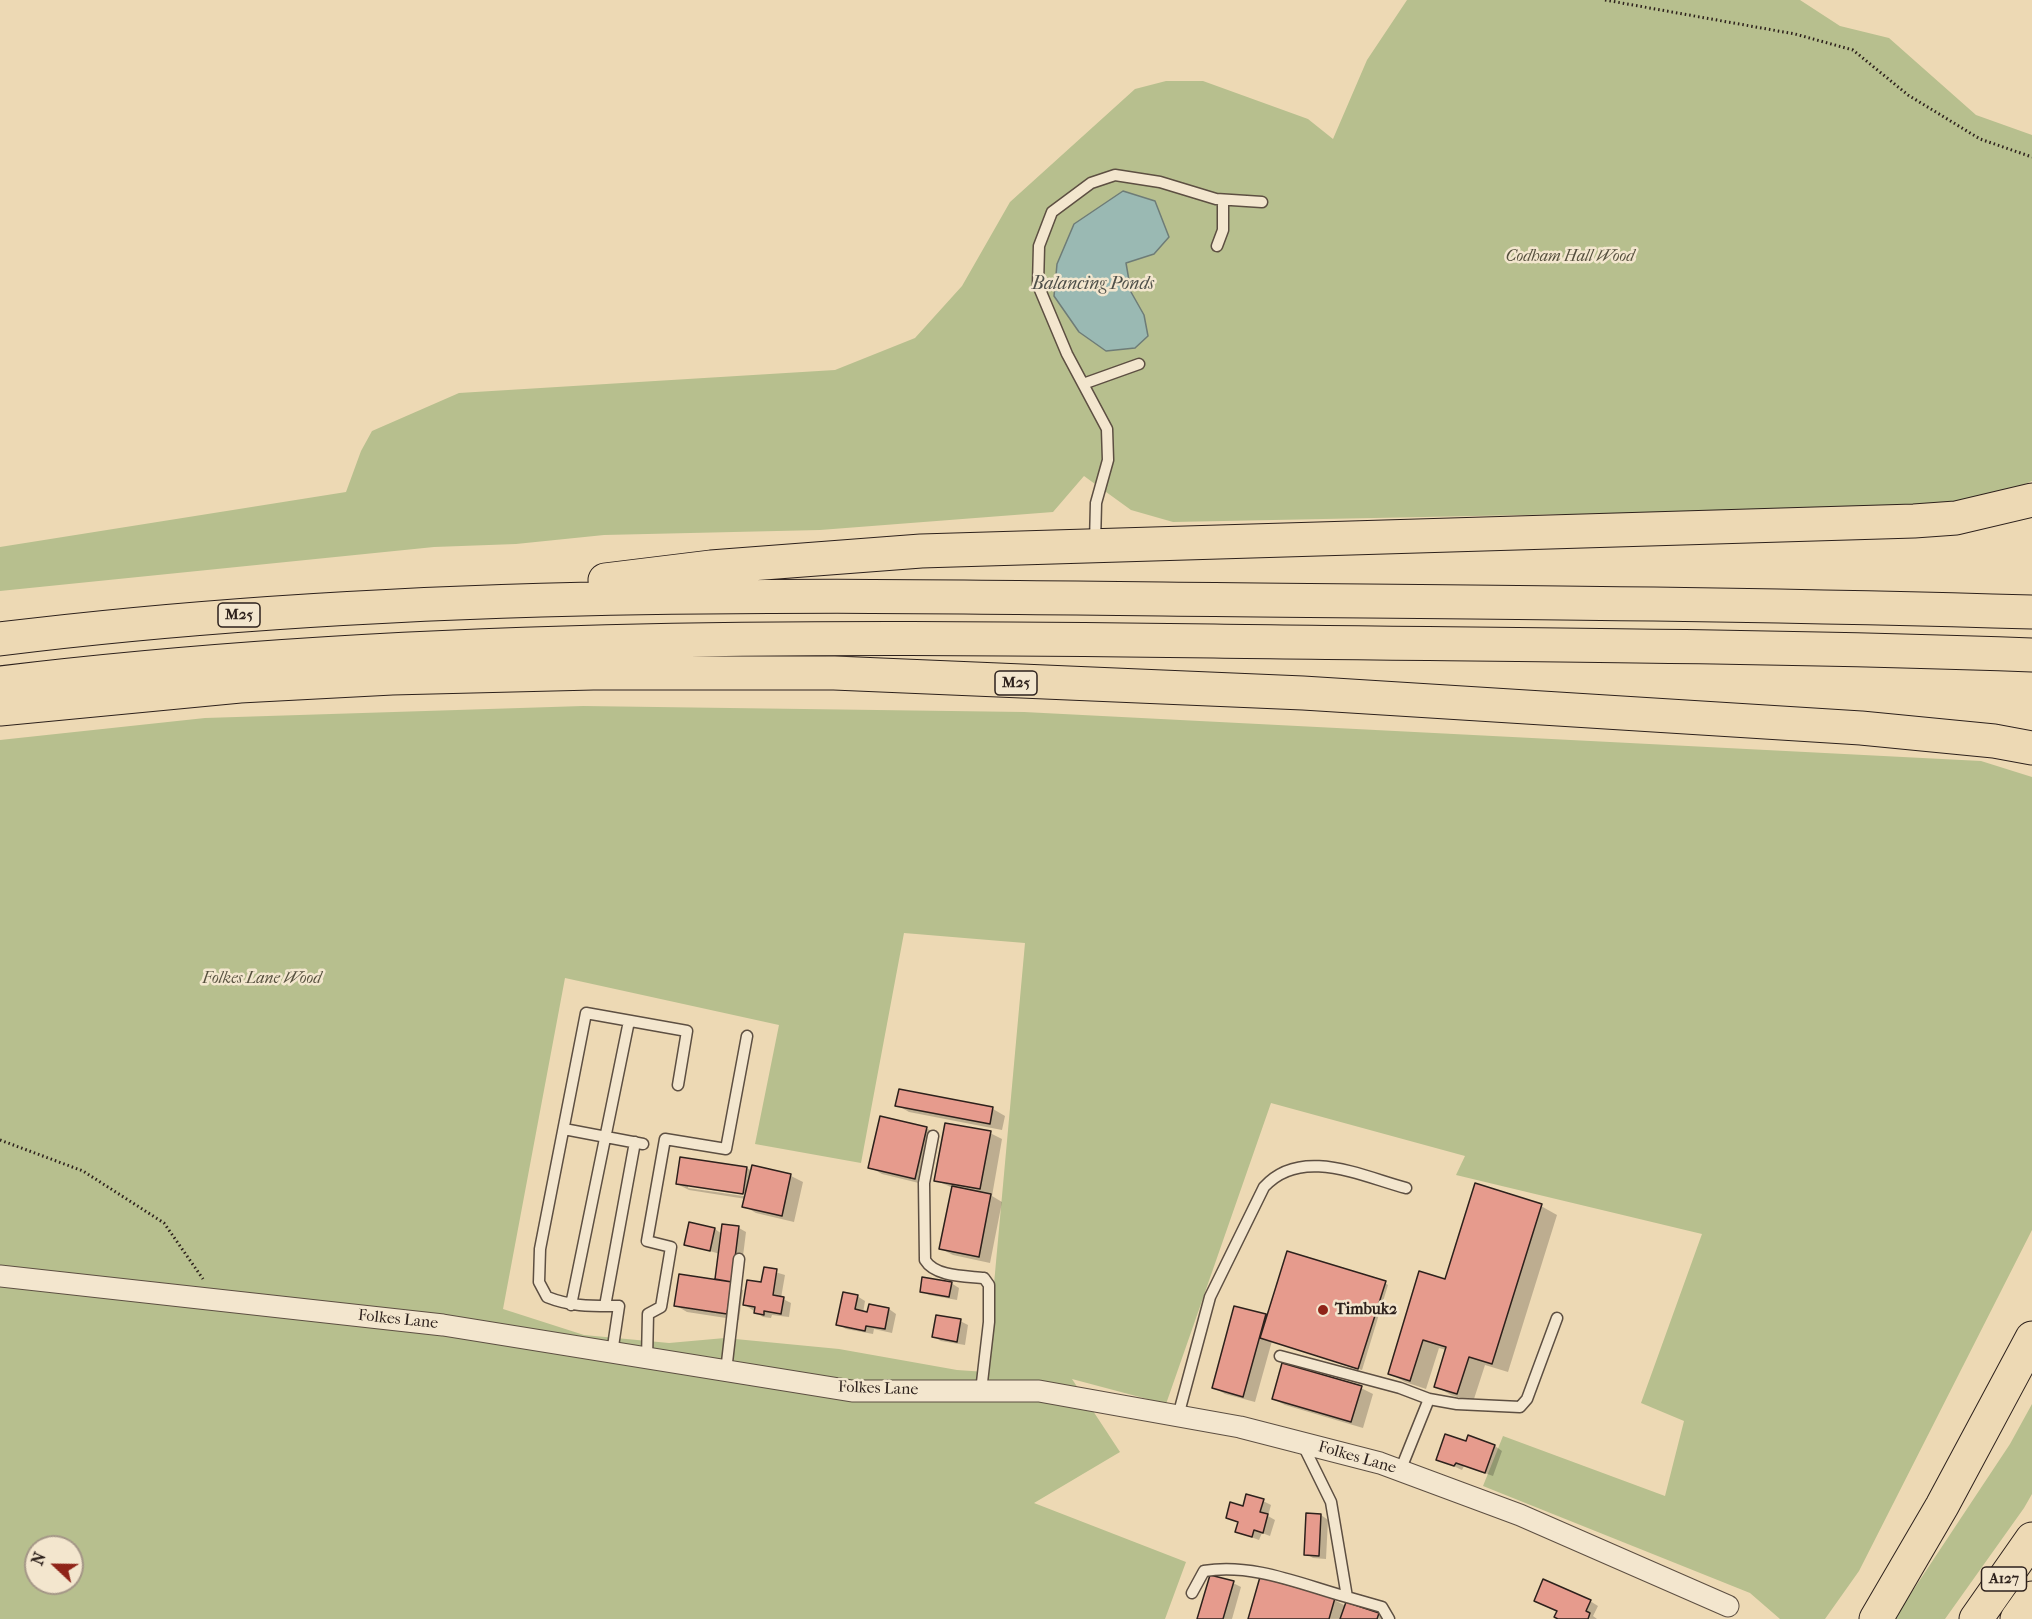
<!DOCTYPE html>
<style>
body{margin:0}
#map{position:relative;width:2032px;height:1619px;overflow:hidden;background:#edd9b4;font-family:"IM FELL French Canon",serif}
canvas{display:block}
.north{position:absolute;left:24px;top:1535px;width:60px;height:60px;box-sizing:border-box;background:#f3e6ce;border:2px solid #a49787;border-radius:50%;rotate:292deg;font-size:16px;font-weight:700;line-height:24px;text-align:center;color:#2d211c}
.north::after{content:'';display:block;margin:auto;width:21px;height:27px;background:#8f2418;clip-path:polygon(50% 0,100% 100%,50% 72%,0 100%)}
</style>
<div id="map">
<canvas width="2032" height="1619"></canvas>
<div class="north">N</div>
</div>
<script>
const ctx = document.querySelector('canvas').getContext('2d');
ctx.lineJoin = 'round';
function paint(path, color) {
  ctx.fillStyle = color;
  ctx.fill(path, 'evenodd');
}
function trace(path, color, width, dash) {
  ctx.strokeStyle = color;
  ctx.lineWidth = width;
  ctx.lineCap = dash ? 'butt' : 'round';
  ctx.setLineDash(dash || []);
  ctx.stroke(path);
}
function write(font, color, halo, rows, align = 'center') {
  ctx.font = font + ' "IM FELL French Canon",serif';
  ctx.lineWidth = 5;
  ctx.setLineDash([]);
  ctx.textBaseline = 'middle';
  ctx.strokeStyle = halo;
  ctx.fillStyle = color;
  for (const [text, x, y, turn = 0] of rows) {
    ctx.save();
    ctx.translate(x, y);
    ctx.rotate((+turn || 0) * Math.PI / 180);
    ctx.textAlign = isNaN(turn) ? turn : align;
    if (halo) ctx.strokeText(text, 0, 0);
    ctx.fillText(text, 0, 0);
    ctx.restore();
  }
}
const green = new Path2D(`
 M1407,0H1800L1840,26L1889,38L1976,115L2032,135V481L2013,489L1926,507L1173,522L1131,510L1084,476L1053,512L820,530L604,535L516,544L434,547L0,591V547L346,492L361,451L372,431L459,393L835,370L915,338L962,286L1010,202L1135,89L1166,81H1203L1308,119L1333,139L1367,60Z
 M583,706L1024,712L1981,761L2032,777V1230L1859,1571L1825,1619H1780L1750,1593L1483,1486L1503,1436L1665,1496L1684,1421L1641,1403L1702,1234L1456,1175L1465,1156L1271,1103L1166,1404L1072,1379L1120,1452L1034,1503L1186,1562L1165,1619H0V740L205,718ZM904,933L1025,943L986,1372L957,1370L839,1349L725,1338L669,1343L584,1335L503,1309L565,978L779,1025L755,1144L861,1163ZM36,1547H72V1583H36Z
 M2032,1404V1494L2024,1508L1945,1619H1894L2010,1444Z`);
const water = new Path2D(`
 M1123,191L1155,201L1169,237L1154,254L1126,263L1131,292L1144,315L1148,336L1135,348L1106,351L1079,332L1054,296L1057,264L1074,224Z`);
const shadow = new Path2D(`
 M900,1091L993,1109L1005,1116L1002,1130L909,1112L897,1105Z
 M926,1128L938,1135L927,1185L882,1174L870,1167Z
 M990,1133L1002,1139L992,1196L1002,1202L990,1263L953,1255L941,1249L953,1188L935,1180Z
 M753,1167L791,1176L803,1182L794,1222L756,1213L744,1206L746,1199L689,1190L677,1184L747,1168L752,1171ZM688,1185L751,1194L750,1197L688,1188Z
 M1541,1206L1557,1215L1508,1372L1485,1365L1473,1402L1451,1395L1435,1386L1446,1350L1439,1348L1426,1389L1405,1382L1389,1373Z
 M724,1226L739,1228L746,1232L739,1288L743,1290L739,1320L687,1312L675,1305L716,1281L720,1254L686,1244L715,1229L722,1234Z
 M765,1269L785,1275L781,1298L791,1303L789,1317L772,1315L771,1318L763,1317L745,1305L763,1284Z
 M951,1283L959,1288L957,1300L929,1295L921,1291Z
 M1385,1283L1388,1285L1362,1370L1272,1341L1255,1402L1225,1394L1213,1387L1265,1316Z
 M857,1296L865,1301L863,1313L889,1309L896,1314L892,1333L874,1329L873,1334L846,1329L838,1324Z
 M960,1321L968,1325L965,1345L941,1341L934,1337Z
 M1361,1388L1373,1394L1363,1428L1285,1405L1273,1399Z
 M1467,1443L1495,1446L1502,1451L1493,1476L1464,1466L1462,1470L1438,1459Z
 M1263,1501L1271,1505L1268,1516L1275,1520L1270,1536L1262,1533L1259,1540L1237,1532L1239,1523L1227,1517Z
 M1321,1515L1328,1520L1326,1559L1313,1558L1306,1554Z
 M1233,1583L1241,1587L1232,1619H1199Z
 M1334,1600L1346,1606L1378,1614L1386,1619H1250Z
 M1590,1601L1598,1606L1593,1616L1597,1619H1560Z`);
const building = new Path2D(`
 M899,1089L993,1107L990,1124L895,1106Z
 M880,1116L927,1127L915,1179L868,1168Z
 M945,1123L991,1131L980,1189L934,1181Z
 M680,1157L747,1167L743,1194L676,1184Z
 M752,1165L791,1174L782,1216L742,1207Z
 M1475,1183L1542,1204L1492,1364L1469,1357L1457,1394L1434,1387L1446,1347L1423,1340L1410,1381L1388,1374L1419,1271L1445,1279Z
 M952,1186L991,1194L979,1257L939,1249Z
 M689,1222L715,1228L710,1251L684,1245Z
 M722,1224L739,1226L732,1282L715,1279Z
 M1287,1251L1386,1281L1358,1369L1260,1338Z
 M764,1267L777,1269L773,1295L784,1297L781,1314L764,1311V1315L754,1313L755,1307L743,1305L747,1280L761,1282Z
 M679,1274L732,1282L727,1314L674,1306Z
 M922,1277L952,1282L949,1297L920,1292Z
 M843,1292L858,1295L855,1309L867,1312L869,1304L889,1308L885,1329L866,1326L865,1331L836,1325Z
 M1234,1306L1266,1314L1243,1397L1212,1388Z
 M936,1315L961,1319L957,1342L932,1337Z
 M1282,1363L1362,1386L1351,1422L1272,1399Z
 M1445,1434L1466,1441L1468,1435L1495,1445L1485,1473L1456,1463L1454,1466L1436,1460Z
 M1246,1494L1264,1499L1260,1512L1268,1514L1263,1533L1254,1530L1252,1537L1235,1532L1238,1522L1226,1518L1230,1502L1243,1506Z
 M1306,1513L1321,1514L1319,1556L1304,1555Z
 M1210,1575L1234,1581L1223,1619H1197Z
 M1260,1577L1335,1598L1329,1619H1248Z
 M1543,1579L1591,1600L1586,1611L1590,1613L1588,1619H1558L1554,1617L1557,1611L1534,1601Z
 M1346,1602L1379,1613L1377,1619H1340Z`);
const path = new Path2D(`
 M1605,0L1795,34L1853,50L1908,95L1980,139L2032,157
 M0,1140L83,1171L164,1223L203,1279`);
const lane = new Path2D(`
 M1217,246L1223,230V200
 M1083,384L1139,364
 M1095,543L1096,503L1108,460L1107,429L1067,354L1038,285L1039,246L1052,212L1091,183L1115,175L1160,182L1216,199L1262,202
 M564,1129L643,1144
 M933,1136L924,1183L925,1260C935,1277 966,1276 984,1278L989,1285V1322L981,1391
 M571,1305L629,1021
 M605,1306L635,1142
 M612,1353L619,1306C593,1306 572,1307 547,1297L539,1282L540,1249L586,1013L687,1031L678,1085
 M1280,1356L1400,1388L1429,1399L1400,1471
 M647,1359L648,1314L661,1307L671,1247L647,1241L665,1139L726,1149L747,1036
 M726,1371L739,1259
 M1429,1399L1457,1404L1520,1407L1527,1399L1557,1318
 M1178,1416L1210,1297L1264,1187C1301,1146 1361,1176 1406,1188
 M1192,1593L1204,1571C1253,1563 1300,1584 1347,1597L1331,1502L1302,1443
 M1347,1597L1382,1607L1389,1619`);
const street = new Path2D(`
 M0,1276L443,1325L852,1391H1039L1240,1427L1380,1463L1520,1515L1728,1606`);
const highway = new Path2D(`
 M605,580L711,567L921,551L1914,521L1956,518L2032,500
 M0,639C387,591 775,594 1163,599C1453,602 1743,603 2032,612
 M0,683C403,634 809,636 1214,641C1487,645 1760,645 2032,655
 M0,709L240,686L392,678L593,673H834L1303,693L1861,728L1994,741L2032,748
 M1876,1619L1942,1506L2032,1338
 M1976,1619L2032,1539
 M2017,1619L2032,1598`);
const markers = [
 [1323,1310,6,"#8f2418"]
];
const shields = [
 [239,615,42],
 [1016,683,42],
 [2004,1579,45]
];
const shieldNames = [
 ["M25",239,615],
 ["M25",1016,683],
 ["A127",2004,1579]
];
const parkNames = [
 ["Codham Hall Wood",1570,257],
 ["Folkes Lane Wood",262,979]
];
const poiNames = [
 ["Timbuk2",1335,1310]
];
const streetNames = [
 ["Folkes Lane",398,1320,6],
 ["Folkes Lane",878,1389,2],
 ["Folkes Lane",1357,1458,16]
];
const waterNames = [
 ["Balancing Ponds",1093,285]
];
paint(green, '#b7bf8e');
paint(water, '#9ab9b3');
trace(water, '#6e7c77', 1.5);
paint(shadow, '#0003');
paint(building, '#e69b8d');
trace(building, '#2d211c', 1.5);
trace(lane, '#5d4f42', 13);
trace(street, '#5d4f42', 23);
trace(highway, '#2d211c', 35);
trace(path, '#2d211c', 3, [1.5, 3]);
trace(lane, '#f3e6ce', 10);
trace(street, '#f3e6ce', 21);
trace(highway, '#edd9b4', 33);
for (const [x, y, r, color] of markers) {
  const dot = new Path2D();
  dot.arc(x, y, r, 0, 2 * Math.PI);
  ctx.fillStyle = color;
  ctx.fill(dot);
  trace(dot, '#f3e6ce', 2);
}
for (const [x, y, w] of shields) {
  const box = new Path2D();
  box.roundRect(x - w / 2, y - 12, w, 24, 4.5);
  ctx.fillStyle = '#f3e6ce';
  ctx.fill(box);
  trace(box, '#2d211c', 1.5);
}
write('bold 15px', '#2d211c', null, shieldNames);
write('italic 16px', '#56503e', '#f3e6ce', parkNames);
write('bold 16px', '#2d211c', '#f3e6ce', poiNames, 'left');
write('16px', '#2d211c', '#f3e6ce', streetNames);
write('italic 18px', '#4e4f49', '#f3e6ce', waterNames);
</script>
